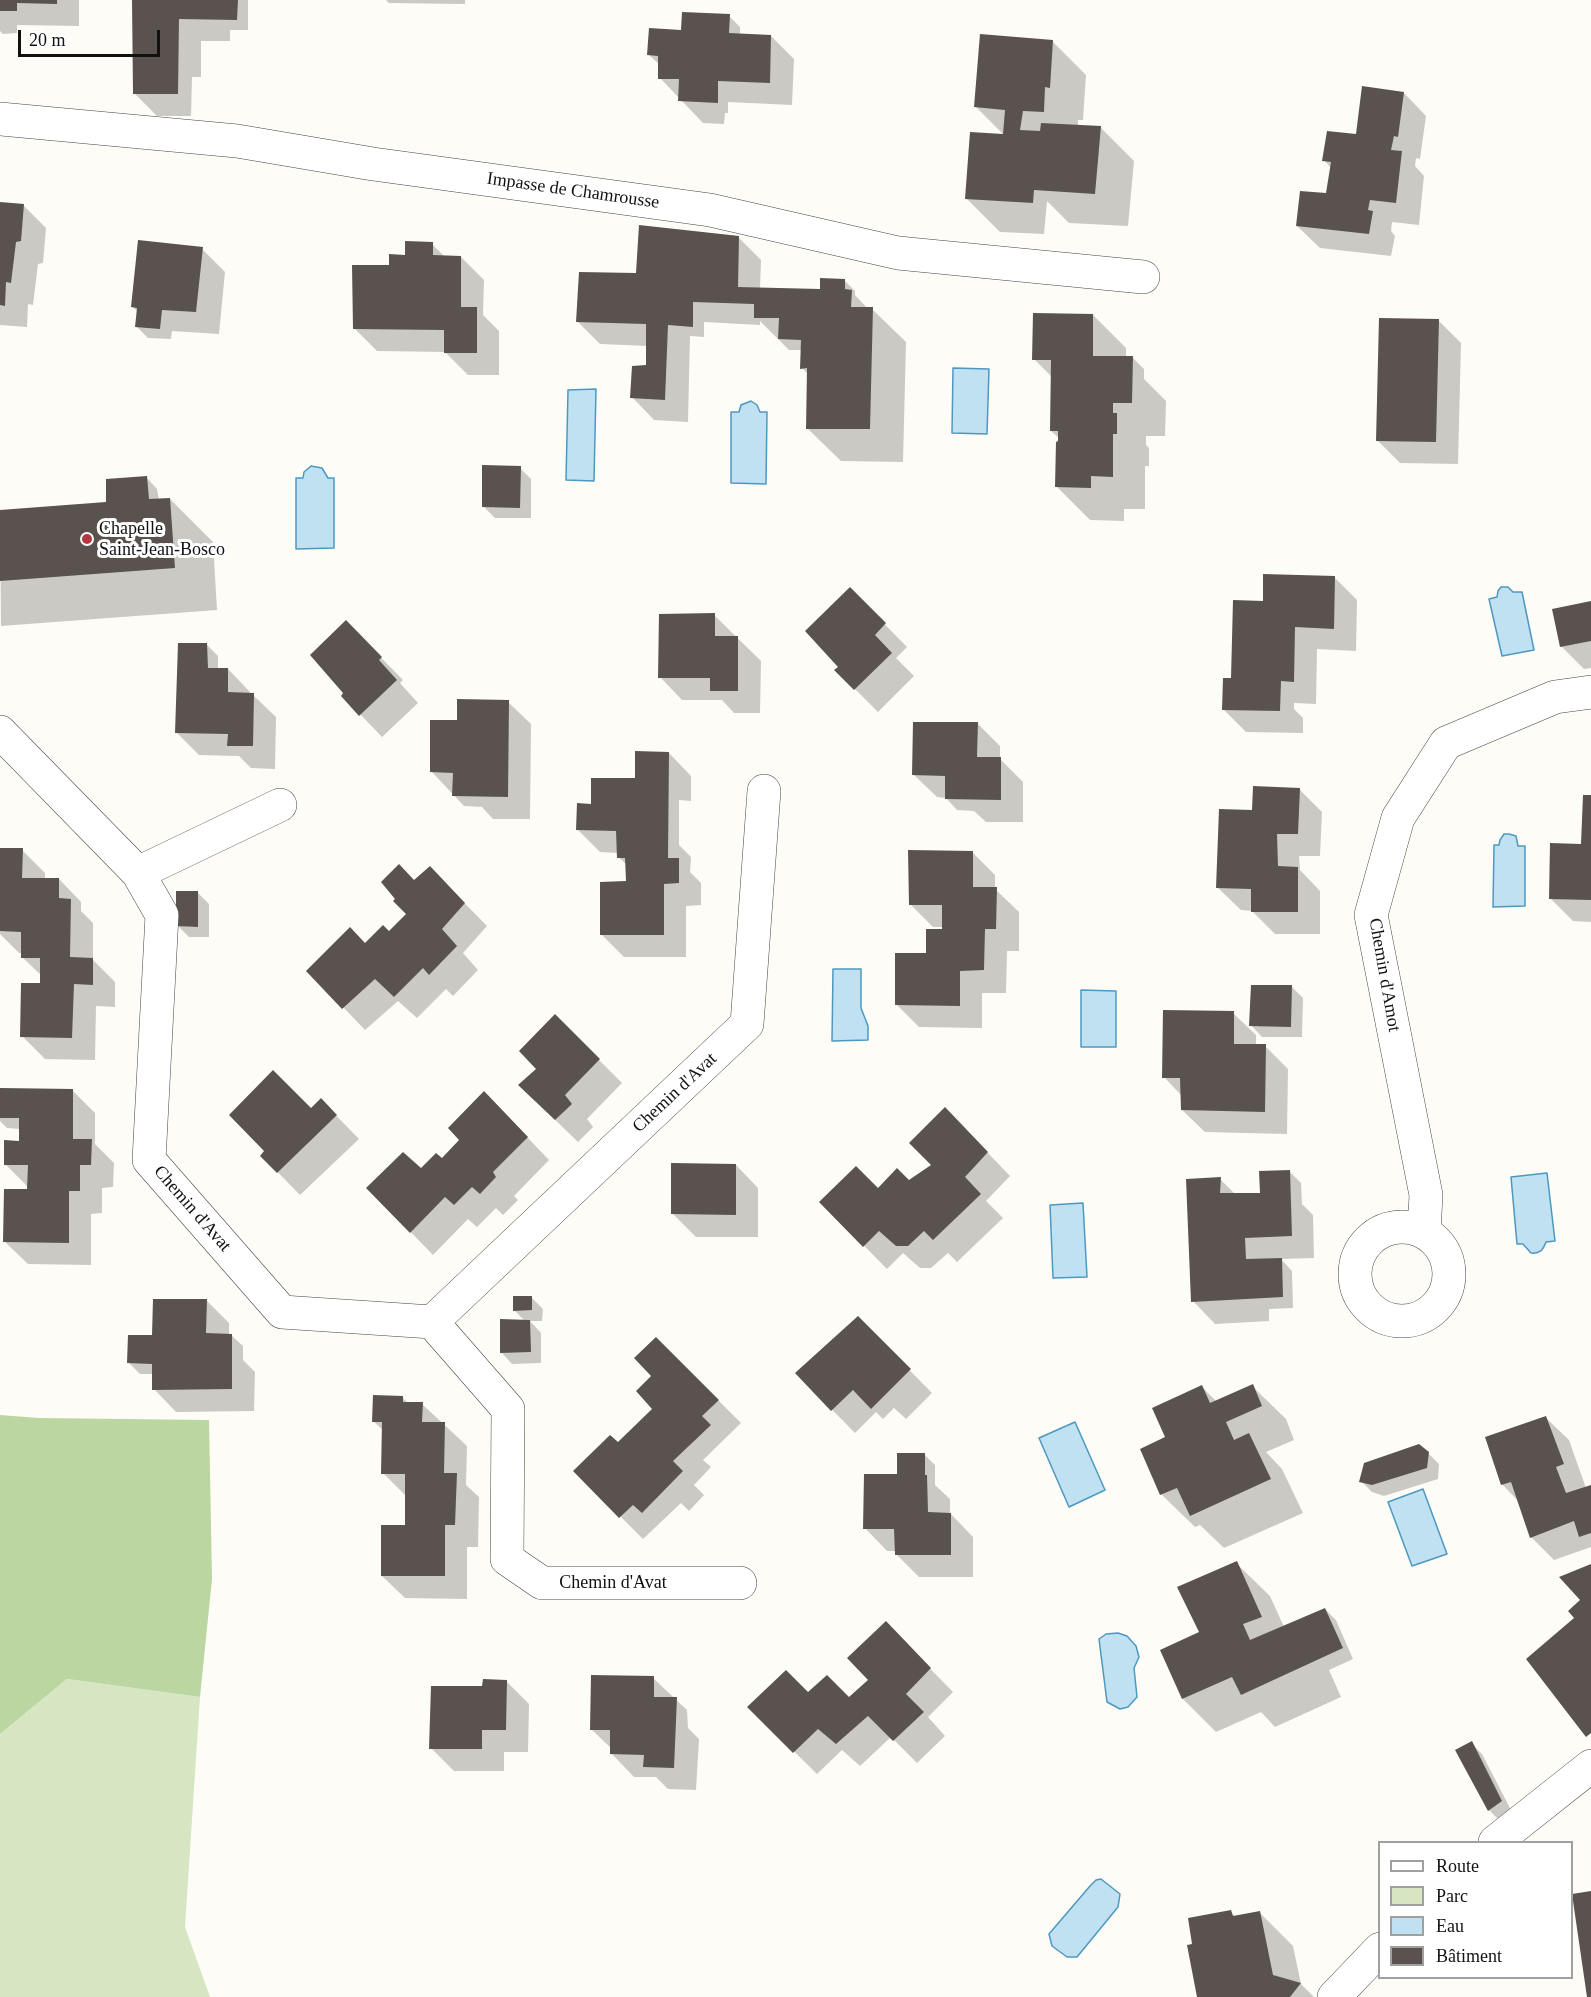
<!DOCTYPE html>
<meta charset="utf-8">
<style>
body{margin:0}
#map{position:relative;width:1591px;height:1997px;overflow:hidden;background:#fefcf6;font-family:Georgia,serif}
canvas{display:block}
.legend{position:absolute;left:1378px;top:1841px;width:195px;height:138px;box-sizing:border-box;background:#fff;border:2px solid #a0a0a0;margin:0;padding:8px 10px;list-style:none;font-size:18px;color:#111}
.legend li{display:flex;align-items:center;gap:12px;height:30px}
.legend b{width:30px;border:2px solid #a0a0a0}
.scale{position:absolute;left:18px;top:30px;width:142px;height:27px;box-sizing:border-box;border:3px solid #111;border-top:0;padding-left:8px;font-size:18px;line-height:21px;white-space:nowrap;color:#111;-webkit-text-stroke:4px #fff;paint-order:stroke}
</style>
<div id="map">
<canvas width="1591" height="1997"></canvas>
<ul class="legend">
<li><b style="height:8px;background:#fff"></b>Route</li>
<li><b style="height:16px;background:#d7e6c2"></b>Parc</li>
<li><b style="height:16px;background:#bfe1f1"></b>Eau</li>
<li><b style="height:16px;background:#59524e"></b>Bâtiment</li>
</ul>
<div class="scale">20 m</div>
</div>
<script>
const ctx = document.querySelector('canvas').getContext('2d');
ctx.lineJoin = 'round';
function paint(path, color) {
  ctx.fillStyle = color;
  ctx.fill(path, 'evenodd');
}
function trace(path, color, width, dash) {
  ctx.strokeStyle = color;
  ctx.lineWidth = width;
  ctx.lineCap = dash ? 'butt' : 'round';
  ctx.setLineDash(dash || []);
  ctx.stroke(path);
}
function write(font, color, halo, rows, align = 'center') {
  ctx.font = font + ' Georgia,serif';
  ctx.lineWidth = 6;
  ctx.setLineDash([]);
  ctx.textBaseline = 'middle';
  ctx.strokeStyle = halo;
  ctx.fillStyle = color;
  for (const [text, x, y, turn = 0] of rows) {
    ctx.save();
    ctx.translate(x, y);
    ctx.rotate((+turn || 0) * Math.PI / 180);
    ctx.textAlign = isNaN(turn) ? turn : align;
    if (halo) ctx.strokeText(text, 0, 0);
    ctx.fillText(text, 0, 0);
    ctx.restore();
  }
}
const green = new Path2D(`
 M67,1679L200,1697L185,1927L210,1997H0V1734Z`);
const forest = new Path2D(`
 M0,1415L39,1418L209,1420L212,1579L200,1697L67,1679L0,1734Z`);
const water = new Path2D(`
 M953,368L989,369L987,434L952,433Z
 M596,389L594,481L566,480L568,390Z
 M751,401L757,405L760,412H767L766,484L731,483V412H739L741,405Z
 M311,466L322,468L328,478H334V548L296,549V478H303L304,472Z
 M1501,587H1508L1513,592H1522L1534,650L1502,656L1489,599L1497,597L1498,591Z
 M1504,834H1509L1516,836L1518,846H1525V906L1493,907L1494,845H1499L1500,840Z
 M833,969H861V1008L868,1026V1040L832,1041Z
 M1081,990L1116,991V1047H1081Z
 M1547,1173L1555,1241L1546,1242C1543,1250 1540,1254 1531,1253L1523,1244H1517L1511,1177Z
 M1083,1203L1087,1277L1053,1278L1050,1205Z
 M1075,1422L1105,1490L1069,1507L1039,1438Z
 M1423,1489L1447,1554L1412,1566L1388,1502Z
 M1118,1633L1127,1636L1136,1646L1139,1657L1134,1668L1137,1697L1128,1707L1120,1709L1107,1702L1099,1639L1106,1634Z
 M1101,1879L1120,1894L1118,1907L1077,1957H1067L1052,1946L1049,1934L1090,1886L1096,1880Z`);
const shadow = new Path2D(`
 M0,0H79V26L17,25V33L3,34L0,31Z
 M134,0H248V30H230V41H201V77H192L191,116H157L134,93Z
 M386,0H465V4L389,3Z
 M729,16L740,27V35L771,36L794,59L792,105L728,102V113H725L724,124L703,123L660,78V65L649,55L682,31Z
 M1052,41L1086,75L1083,120H1078V126L1100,127L1134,161L1128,226L1069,223L1047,201L1044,234L1000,232L967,199L1005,136L976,107Z
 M1404,93L1426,116L1420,159L1416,158L1415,166L1424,176L1419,225L1392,222L1391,231L1395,236L1391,256L1320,248L1297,226L1328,195L1331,168L1324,160L1358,136Z
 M0,203L24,206L46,228L43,263L38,264L33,305L28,304L27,327L0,325Z
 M738,237L761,260L760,289L824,291L844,280L855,291V295L868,309H872L906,342L903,462L841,461L807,428L809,375L802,368V350H789L760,321V325L704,322V337L690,336L688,422L654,420L632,397L647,367L648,346L600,344L577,321L637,274Z
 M432,244L445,257H461L484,280L483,315L499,331V375H468L445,352L377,351L354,328L390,266Z
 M202,249L225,272L219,334L172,331L171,339L148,338L137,327L138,312L133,307Z
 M1093,315L1126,348V358H1133L1144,369V379L1166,401L1165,436H1146V445L1149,448V466H1145V509H1124V521L1090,520L1057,487L1060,439L1051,431L1053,378L1034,359Z
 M1438,320L1461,343L1458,464L1400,463L1377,440Z
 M520,468L531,479V518H495L484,507Z
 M146,477L157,489L159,500L170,499L213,542L217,610L1,626L0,511L108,504Z
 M1334,577L1357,600L1356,651L1317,649L1316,704L1294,703V709L1303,718V733L1246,732L1223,709L1233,680L1264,603Z
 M850,589L907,647L896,658L914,676L878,712L836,670L840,667Z
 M1591,602V668L1584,669L1561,646Z
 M714,615L761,661L760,713H734L722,700H682L660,677Z
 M346,622L403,680L400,683L418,703L382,737L360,714Z
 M207,645L218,656V669H228L250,692V694L253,695L276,717L275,769L251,768L239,756L199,755L176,732Z
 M508,702L531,724L530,819H493L482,807L464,806L431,771L461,722Z
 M977,723L1000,746V759L1023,782V822H986L974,811L957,810L946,798L937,797L914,775Z
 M669,753L691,776V801L679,800V845L691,857L690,872L701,883V905L686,906V957H624L601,934L627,883V865L618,857V853L600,852L578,830L592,805L636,780Z
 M1299,789L1322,812L1320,856H1299L1300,870L1320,891V934H1275L1252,911L1241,910L1218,888L1253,812Z
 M1591,797V922L1573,921L1550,898L1583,846Z
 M0,850H22L45,873V879H59L81,902V911L93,923V960L115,982V1007L96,1006L95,1060L45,1059L22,1036L42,985V976L22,957V953H19L0,934Z
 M972,852L995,875V889L1019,912V951H1007L1006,993H982V1028L919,1027L897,1005L943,931V927H933L910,904Z
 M430,868L487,926L463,953L478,970L453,996L446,989L417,1018L398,1001L365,1030L343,1007L365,945L389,933L406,917L415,882Z
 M198,893L209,904V937H189L178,926Z
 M1292,987L1303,998L1302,1037H1262L1251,1025Z
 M1233,1013L1256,1035V1046H1265L1288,1069L1287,1134L1205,1132L1182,1110V1096L1164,1077Z
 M555,1016L622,1083L587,1119L593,1127L578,1142L543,1108L538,1069Z
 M0,1089L73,1091L95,1113V1144L114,1163L113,1187L102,1188V1213L91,1214V1265L28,1264L5,1242L29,1190L28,1187L5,1164L20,1142V1129L7,1128L0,1121Z
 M321,1100L359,1139L300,1195L262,1156Z
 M507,1116L549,1160L514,1196L518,1200L503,1215L496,1208L477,1227L468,1219L433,1255L368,1188L421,1170L443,1160Z
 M967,1131L1010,1176L986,1201L1003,1218L957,1262L948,1253L931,1268H920L903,1253L887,1269L821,1202L909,1182L933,1166Z
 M736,1165L758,1188V1237H696L673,1214Z
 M1290,1172L1301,1183L1302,1204L1313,1215L1314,1258L1281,1259L1292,1271L1293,1308L1269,1309V1321L1215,1324L1193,1301L1220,1179L1235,1194L1261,1193Z
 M532,1298L543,1309L542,1321H530L541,1333V1363L512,1364L501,1352L525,1321L514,1310Z
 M206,1300L229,1323V1335H231L243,1346V1360L255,1372L254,1411L176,1412L154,1389V1374H140L129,1363L152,1336Z
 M858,1318L932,1393L906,1419L894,1408L883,1419L876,1412L855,1433L797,1374Z
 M673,1355L741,1423L703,1460L711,1467L694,1485L704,1495L689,1511L681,1503L643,1539L575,1471L633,1459L655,1409Z
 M1252,1386L1286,1419L1294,1440L1266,1452L1282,1469L1303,1513L1224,1548L1200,1525L1195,1527L1161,1494L1167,1438L1202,1387L1217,1402Z
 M402,1397L409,1404H422L467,1446L466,1485L479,1497L478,1547H467V1599L405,1598L382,1576L406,1526V1496L383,1473L384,1431L373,1421Z
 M1546,1418L1569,1440L1586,1488L1591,1486V1547L1554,1560L1531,1537L1519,1502L1502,1484Z
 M1428,1453L1439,1464L1438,1479L1384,1496L1372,1492L1361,1481Z
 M924,1454L935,1465V1485L950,1499V1513L973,1537V1577H919L896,1554V1551H887L865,1528L901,1476Z
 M1236,1563L1270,1596L1284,1627L1325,1609L1336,1620L1353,1659L1329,1670L1341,1697L1275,1727L1261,1712L1216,1732L1183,1699L1162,1651L1201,1633Z
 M886,1624L953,1692L928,1717L945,1736L917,1763L891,1737L860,1766L842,1750L817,1774L749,1707L808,1694L850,1699L867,1682Z
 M653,1678L687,1710L688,1728L699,1739L696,1790L668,1789L656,1777H634L612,1754V1749L591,1729Z
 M506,1681L529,1704L528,1752H504V1771H454L431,1748L484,1687Z
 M1471,1743L1482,1754L1512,1812L1500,1821L1489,1810Z
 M1230,1912L1236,1917L1260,1913L1293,1946L1301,1984L1314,1997H1199L1194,1945Z`);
const building = new Path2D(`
 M0,0H57V4L17,3V11H0Z
 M132,0H238L237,20L179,19L178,94H133Z
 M682,12L730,14L729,33L771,35L770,83L718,81V103L678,101L679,79H658V56L647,55L649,28L681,30Z
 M980,34L1053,40L1050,88L1045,87L1044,112L1023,111L1020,130L1040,131L1041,123L1101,126L1095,194L1034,190L1033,203L965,199L970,132L1003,134L1005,110L974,107Z
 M1362,86L1404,92L1398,137L1394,136L1391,150L1402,151L1396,203L1370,200L1368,210L1373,211L1369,234L1296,226L1300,191L1326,193L1331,162L1322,161L1327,131L1356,134Z
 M0,202L24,204L21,241L16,242L11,283L6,282L5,306L0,305Z
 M639,225L739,236L738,287L820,289V278L845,279V289L852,290L851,307H873L870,429H806L807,368L800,369L801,340L778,339L779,318H754V304L693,302V327L668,325L665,400L630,398L632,366L646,365V324L576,322L579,272L636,273Z
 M138,240L203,247L196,312L162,310L160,329L135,327L137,308L131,307Z
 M405,241L433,242V255L461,256V307H477V353H444V330L353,329L352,265H389V254L405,255Z
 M1033,313L1093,314V356H1133L1132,403H1113V413H1117V434H1113V477L1091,476V488L1055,487L1056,442L1058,441V431H1050L1051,360H1032Z
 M1379,318L1439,319L1436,442L1376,441Z
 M482,465L521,466L520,508L482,507Z
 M147,476L149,499L170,498L175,568L0,581V510L106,502V479Z
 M1263,574L1335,576L1334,629L1295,627L1294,682L1281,681L1280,711L1222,710L1223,678H1231L1233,600L1263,601Z
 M850,587L886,623L875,635L892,653L854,690L834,670L838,667L805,631Z
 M1591,601V641L1560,647L1552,609Z
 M715,613V636H738V691H710V678H658L659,614Z
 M346,620L382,657L379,660L397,680L359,716L341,696L343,693L310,655Z
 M178,643H207L208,668H228V692L254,693L253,746H227L228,734L175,733Z
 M457,699L509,700L508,797L452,796L453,773L430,772V720H457Z
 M913,722H978L977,757H1001V800L945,799V776L912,775Z
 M635,751L669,752L668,858H679V883L664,884V935H600V882L626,881L625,858H617L616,831L576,830L577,803L591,804V778H635Z
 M1253,786L1300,788L1298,834H1277L1278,866L1298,867V912H1251V889L1216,888L1219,809L1252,810Z
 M1583,795H1591V900L1549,899L1550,843L1581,844Z
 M0,848H23L22,878H59V898L71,899L70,957L93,958V985L74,984L72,1038L20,1037L21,983H40V958H21V932L0,931Z
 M908,850L973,851V887H997L996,929H985L984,970L960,971V1006L895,1005V953H926V929H942V905H909Z
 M399,864L414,880L430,866L465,903L442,929L457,946L429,975L423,968L394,997L375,979L342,1009L306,971L350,927L365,943L383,925L389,931L406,914L393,901L395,899L381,882Z
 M176,891H198V927L176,926Z
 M1251,985H1292L1291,1027L1249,1026Z
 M1163,1010L1234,1011V1044H1266L1265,1112L1181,1110L1180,1078H1162Z
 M555,1014L600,1059L565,1095L572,1104L555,1120L518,1085L536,1069L519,1051Z
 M273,1070L311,1108L321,1098L337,1115L277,1173L260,1156L264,1151L229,1115Z
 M0,1088L73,1089V1139H92L91,1165H80V1191H69V1243L3,1242L4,1189H27L28,1165H4V1140L19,1141V1118H0Z
 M484,1091L528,1137L493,1172L496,1177L480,1194L472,1187L454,1205L445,1197L410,1233L366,1188L403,1152L421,1168L436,1153L442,1158L459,1140L448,1128Z
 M945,1107L988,1152L965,1177L981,1194L933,1240L924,1231L908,1246H896L879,1231L863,1247L819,1202L856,1166L878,1188L897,1168L909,1180L931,1165L909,1143Z
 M671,1163L736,1164V1215L671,1214Z
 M1290,1170L1292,1236L1245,1238L1246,1259L1282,1258L1283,1297L1191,1302L1186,1179L1221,1177L1220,1193H1260L1259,1171Z
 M513,1296H532V1310L513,1311Z
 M153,1299H207L206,1333L232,1334V1389L152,1390V1364L127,1363L128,1335H152Z
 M858,1316L911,1369L871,1409L853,1390L831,1411L795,1373Z
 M500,1319L530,1320L531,1352L500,1353Z
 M656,1337L719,1400L702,1416L711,1425L673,1461L683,1471L642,1513L633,1505L619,1518L573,1471L610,1435L618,1442L652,1409L636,1391L651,1376L634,1358Z
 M1253,1384L1262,1406L1226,1422L1234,1440L1249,1433L1271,1479L1190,1516L1177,1488L1160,1495L1140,1449L1165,1437L1152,1408L1202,1385L1210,1403Z
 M373,1395L403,1396V1402H423L422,1422H445L444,1473H457L455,1525H445V1576H381V1525H405V1474H381L382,1422H372Z
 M1546,1416L1564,1464L1556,1467L1566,1493L1591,1485V1533L1579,1537L1574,1521L1530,1538L1511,1482L1501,1485L1485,1437Z
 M1419,1444L1429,1452L1427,1468L1372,1485L1359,1482L1364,1463Z
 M897,1453H925V1475H927L928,1512L951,1513V1555H895L894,1529H863L864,1474H897Z
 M1237,1561L1262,1617L1243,1624L1250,1640L1325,1608L1343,1648L1241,1695L1232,1677L1182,1699L1160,1650L1199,1632L1177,1587Z
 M1591,1564V1733L1586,1737L1526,1659L1574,1618L1568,1611L1580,1600L1559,1577Z
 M886,1621L931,1668L906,1694L924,1712L893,1741L868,1716L836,1744L818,1729L793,1753L747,1707L786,1670L808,1692L827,1675L849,1697L868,1680L847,1658Z
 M591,1675L654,1676V1697H677L674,1768L643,1767L644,1755L610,1754V1730H590Z
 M483,1679L507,1680L506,1730H482V1749H429L431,1686H482Z
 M1472,1741L1502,1801L1488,1811L1455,1750Z
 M1591,1891V1997H1587L1572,1894Z
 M1231,1910L1233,1916L1260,1911L1273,1975L1301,1983L1290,1997H1197L1187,1945L1192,1944L1188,1918Z`);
const street = new Path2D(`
 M0,119L237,141L373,164L710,210L898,253L1143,277
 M0,732L138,873L162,915L149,1160L282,1312L432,1322L747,1024L764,791
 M138,873L280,805
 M1355 1274a47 47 0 1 1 94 0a47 47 0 1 1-94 0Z
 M1424,1232L1426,1195L1371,915L1398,818L1446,743L1555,697L1591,692
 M432,1322L508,1409L507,1559L542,1583H740
 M1495,1842L1591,1766
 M1334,1997L1380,1949`);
const markers = [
 [87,539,6,"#b43642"]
];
const streetNames = [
 ["Impasse de Chamrousse",573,191,8],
 ["Chemin d'Amot",1384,975,80],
 ["Chemin d'Avat",675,1093,-43],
 ["Chemin d'Avat",192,1209,49],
 ["Chemin d'Avat",613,1583]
];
const poiNames = [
 ["Chapelle",99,529],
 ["Saint-Jean-Bosco",99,550]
];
paint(green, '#d7e6c2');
paint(forest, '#bcd6a2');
paint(water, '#bfe1f1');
trace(water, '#4d98c1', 1.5);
paint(shadow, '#0003');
paint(building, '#59524e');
trace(street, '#444', 34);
trace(street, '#fff', 33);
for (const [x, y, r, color] of markers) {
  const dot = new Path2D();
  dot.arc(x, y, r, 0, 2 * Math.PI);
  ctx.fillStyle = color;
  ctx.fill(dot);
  trace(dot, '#fff', 2);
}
write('18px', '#111', '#fff', streetNames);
write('18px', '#111', '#fff', poiNames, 'left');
</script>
